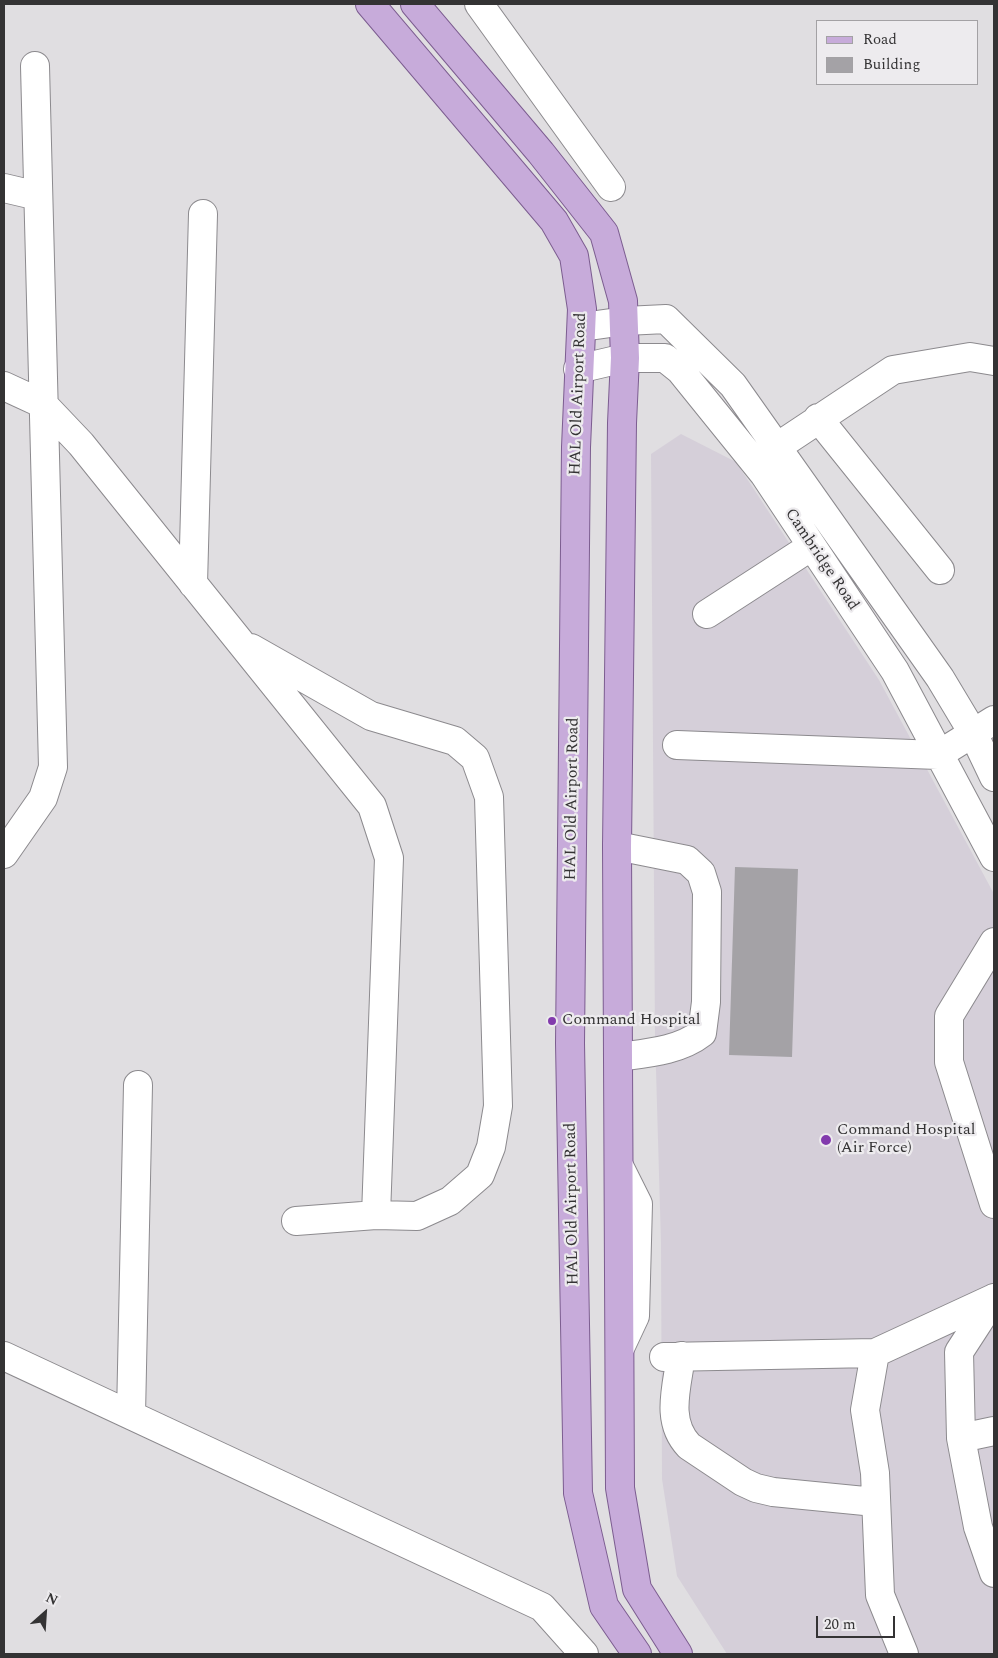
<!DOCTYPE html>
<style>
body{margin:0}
#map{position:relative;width:998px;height:1658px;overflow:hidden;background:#e0dee1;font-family:Spectral,serif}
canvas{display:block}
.frame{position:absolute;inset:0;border:5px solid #343334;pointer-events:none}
.legend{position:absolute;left:816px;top:20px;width:162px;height:65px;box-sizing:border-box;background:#edebee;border:1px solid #a3a1a4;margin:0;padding:6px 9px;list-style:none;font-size:15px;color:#343334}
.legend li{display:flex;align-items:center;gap:10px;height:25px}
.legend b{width:25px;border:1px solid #a3a1a4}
.north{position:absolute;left:20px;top:1588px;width:50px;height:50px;-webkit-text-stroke:4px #edebee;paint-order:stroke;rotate:26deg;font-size:14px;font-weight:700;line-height:20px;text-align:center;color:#343334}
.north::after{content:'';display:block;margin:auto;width:18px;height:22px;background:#343334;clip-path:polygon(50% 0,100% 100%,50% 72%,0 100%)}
.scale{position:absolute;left:816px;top:1616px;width:79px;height:22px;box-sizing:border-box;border:2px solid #343334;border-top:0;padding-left:6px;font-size:15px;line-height:18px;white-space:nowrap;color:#343334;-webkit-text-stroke:4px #edebee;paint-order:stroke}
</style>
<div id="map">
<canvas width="998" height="1658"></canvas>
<div class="frame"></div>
<ul class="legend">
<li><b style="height:6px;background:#c7abda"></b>Road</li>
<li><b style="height:14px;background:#a4a2a6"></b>Building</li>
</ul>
<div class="north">N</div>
<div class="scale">20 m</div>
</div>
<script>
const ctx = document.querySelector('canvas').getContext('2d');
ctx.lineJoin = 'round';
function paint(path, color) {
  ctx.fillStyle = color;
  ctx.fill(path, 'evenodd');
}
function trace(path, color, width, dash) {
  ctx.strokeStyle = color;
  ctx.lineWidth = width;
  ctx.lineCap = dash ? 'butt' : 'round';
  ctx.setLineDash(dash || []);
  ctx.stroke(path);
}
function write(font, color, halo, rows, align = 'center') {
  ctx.font = font + ' Spectral,serif';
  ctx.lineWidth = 4.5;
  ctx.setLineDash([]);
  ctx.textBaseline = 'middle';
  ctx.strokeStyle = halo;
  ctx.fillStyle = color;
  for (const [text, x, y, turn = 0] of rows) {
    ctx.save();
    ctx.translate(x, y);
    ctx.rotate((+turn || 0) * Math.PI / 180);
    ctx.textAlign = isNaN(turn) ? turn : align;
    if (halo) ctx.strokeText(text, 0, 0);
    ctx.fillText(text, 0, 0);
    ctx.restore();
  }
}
const built = new Path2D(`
 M681,434L736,462L879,680L994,894V1654H727L677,1576L662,1479L661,1243L655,1036L651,454Z`);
const building = new Path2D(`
 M735,867L798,869L792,1057L729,1055Z`);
const minor = new Path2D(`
 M479,4L611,187
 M4,188L38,196
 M582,327L625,321L666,319L733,385L940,678L973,733L994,777
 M578,369L625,358H665L680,370L764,474L895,671L994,857
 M4,386L43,404L81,444L372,806L389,858L376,1215
 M818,418L940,570
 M777,447L893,370L970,357L994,361
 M193,584L203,214
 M707,614L812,546
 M251,648L371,716L455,741L475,758L489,797L498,1106L491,1147L480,1175L450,1201L417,1216L376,1215L296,1221
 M677,745L938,755L994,720
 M617,846L687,860L701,873L707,892L706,1002L702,1033C679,1051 647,1053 618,1057
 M4,854L43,798L53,767L35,66
 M994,942L949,1016V1062L994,1204
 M619,1166L638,1204L635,1316L620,1348
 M994,1298L959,1352L961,1438L978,1527L994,1573
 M4,1356L542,1607L584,1654
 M681,1356C677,1387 665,1421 689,1446L743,1482L756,1488L773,1492L875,1502
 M664,1357L875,1353
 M131,1415L138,1085
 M961,1438L994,1431
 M904,1654L880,1595L875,1473L865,1410L875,1353L994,1298`);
const major = new Path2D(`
 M370,4L554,221L574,256L582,309L576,447L570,1043L578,1493L604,1606L637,1654
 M415,4L541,153L604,233L623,301L625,358L622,423L617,846L620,1488L637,1589L678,1654`);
const markers = [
 [552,1021,5,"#823aad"],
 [826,1140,6,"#823aad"]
];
const streetNames = [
 ["HAL Old Airport Road",579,394,-88],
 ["Cambridge Road",821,560,56],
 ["HAL Old Airport Road",573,799,-89],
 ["HAL Old Airport Road",573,1204,-91]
];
const poiNames = [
 ["Command Hospital",562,1021],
 ["Command Hospital",837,1131],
 ["(Air Force)",837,1149]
];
paint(built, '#d5cfd9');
paint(building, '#a4a2a6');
trace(minor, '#8c8a8e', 30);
trace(major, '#7c5d90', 30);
trace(minor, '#fff', 28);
trace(major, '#c7abda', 28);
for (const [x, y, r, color] of markers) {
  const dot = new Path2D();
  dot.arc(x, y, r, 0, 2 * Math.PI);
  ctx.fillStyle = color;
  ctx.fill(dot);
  trace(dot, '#edebee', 2);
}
write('16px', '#343334', '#edebee', streetNames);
write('16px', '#343334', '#edebee', poiNames, 'left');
</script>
